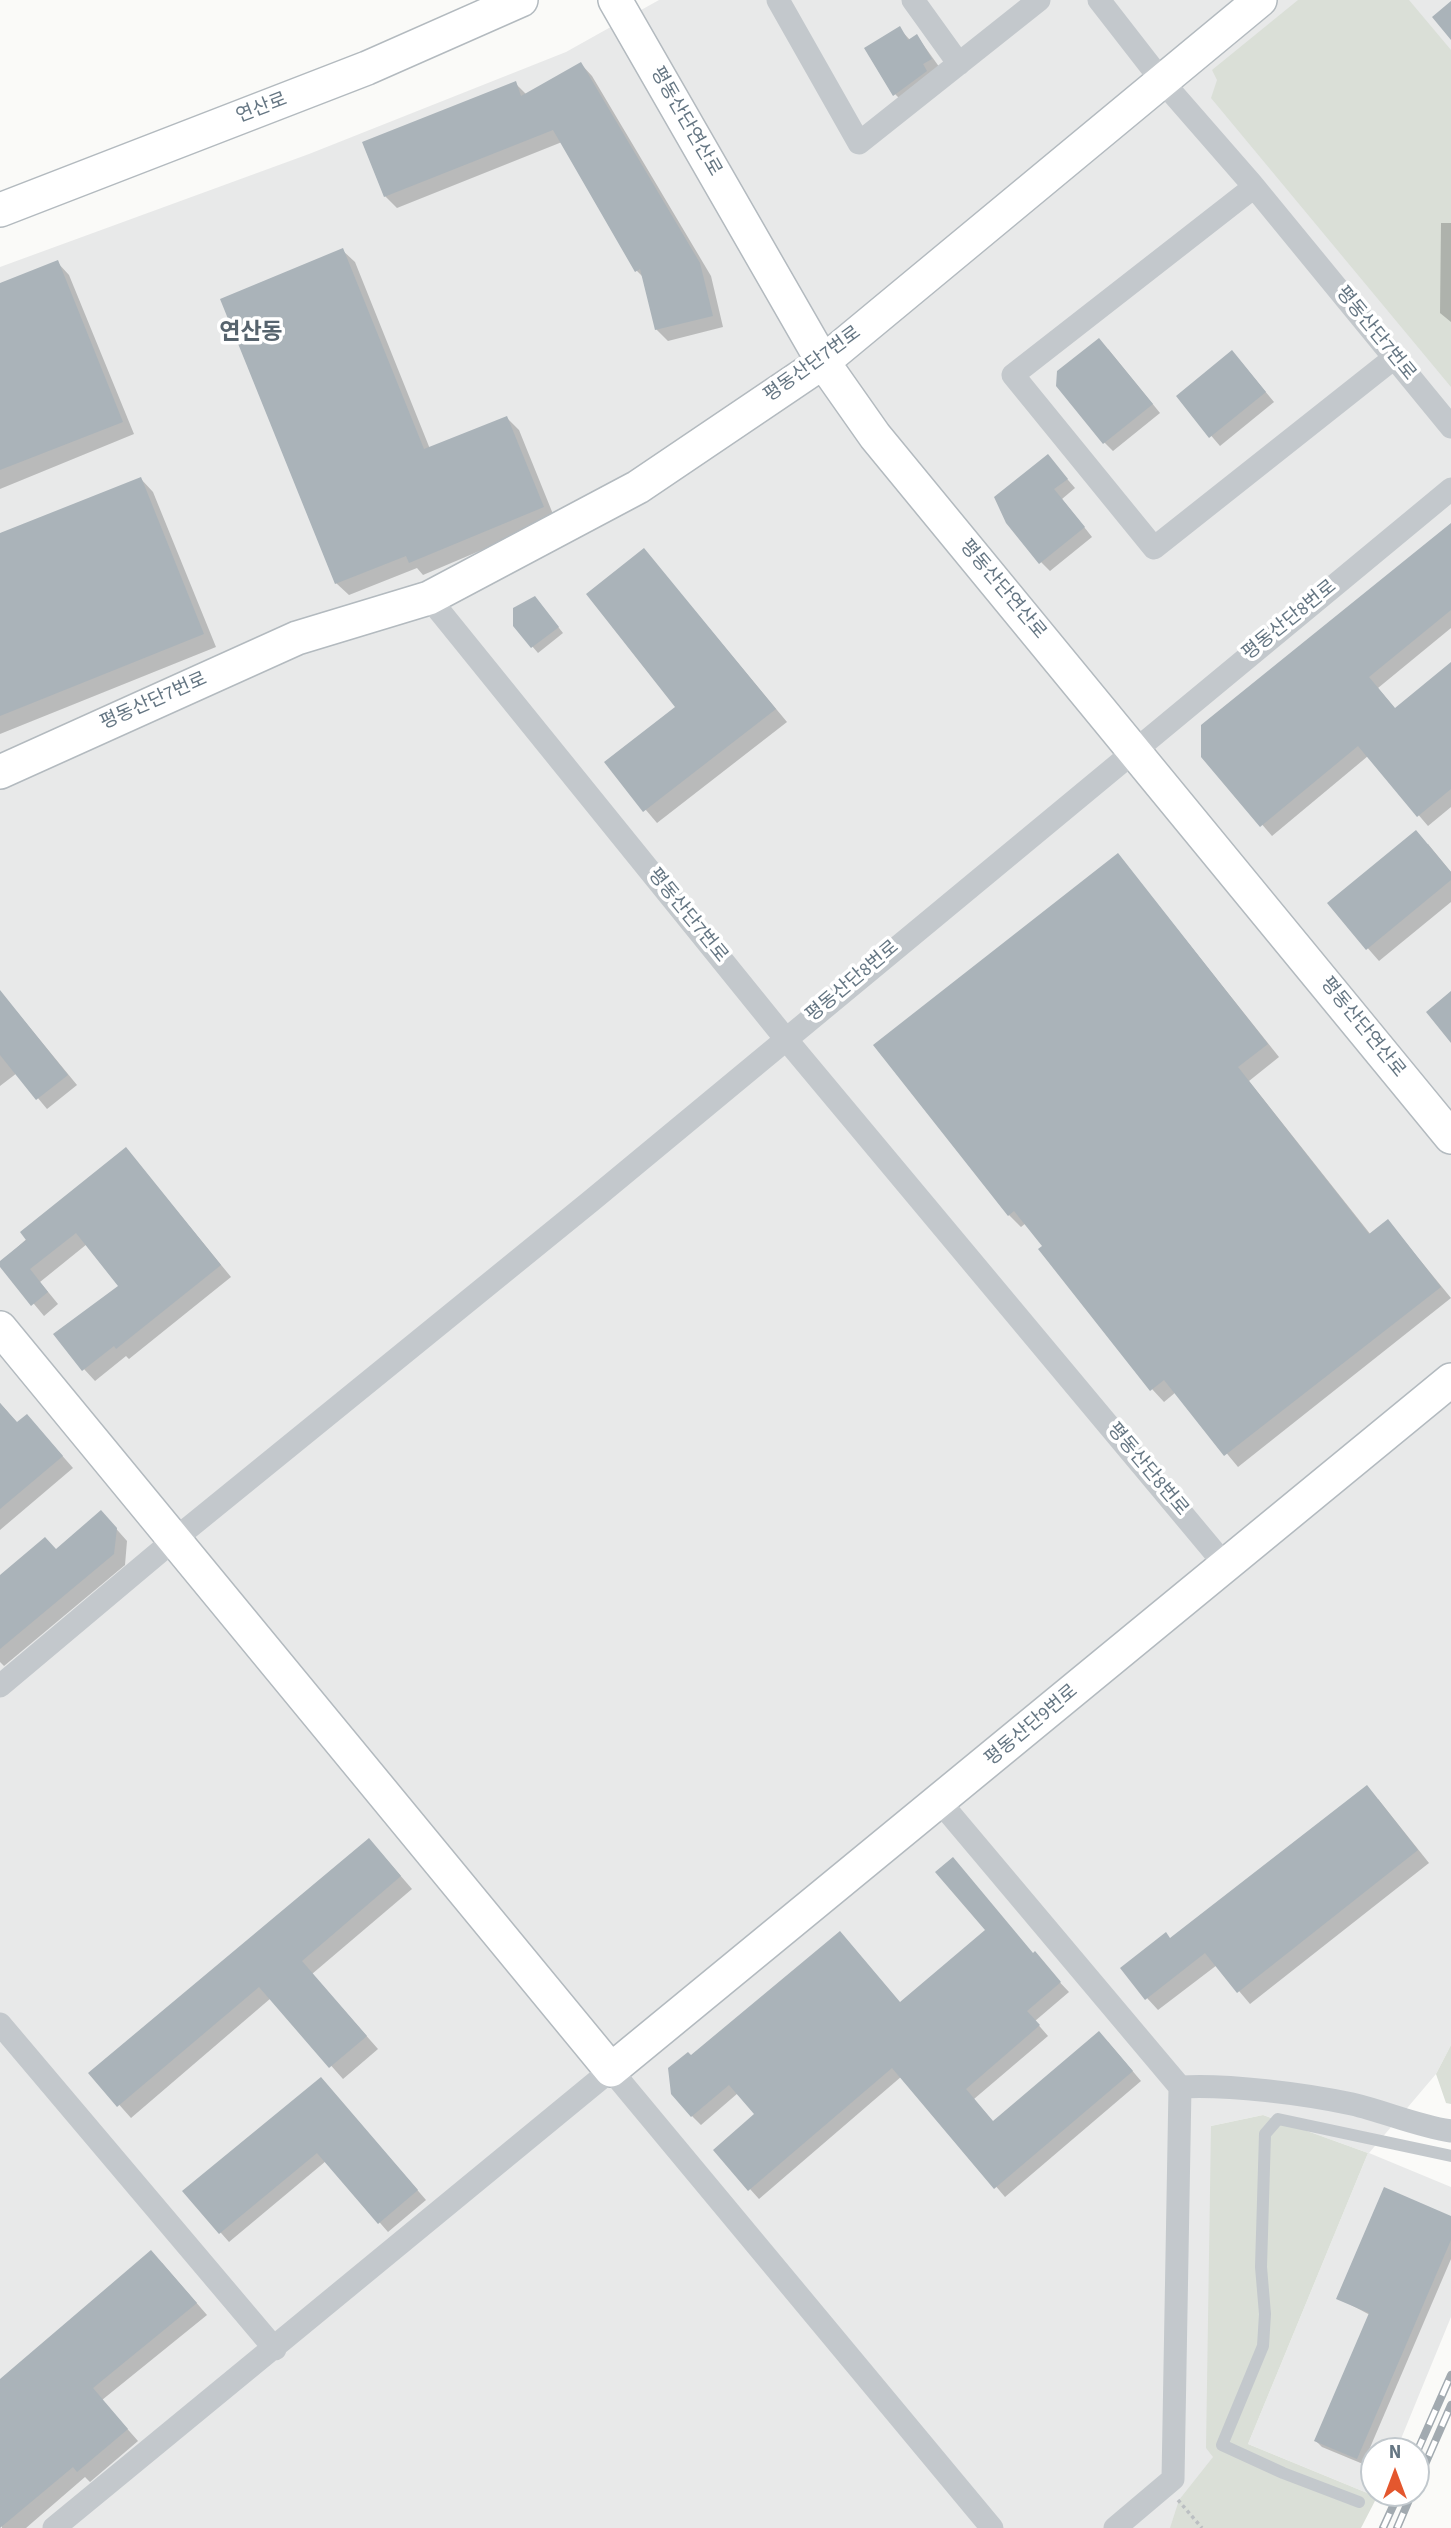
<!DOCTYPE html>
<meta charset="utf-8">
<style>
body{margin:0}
#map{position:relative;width:1451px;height:2528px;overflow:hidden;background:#fafaf8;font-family:"Source Sans 3",sans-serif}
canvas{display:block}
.north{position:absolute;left:1360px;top:2437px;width:70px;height:70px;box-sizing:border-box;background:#fff;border:2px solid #c1c8cd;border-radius:50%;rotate:0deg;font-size:19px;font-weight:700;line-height:28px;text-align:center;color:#657683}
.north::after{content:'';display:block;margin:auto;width:24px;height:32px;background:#e4572e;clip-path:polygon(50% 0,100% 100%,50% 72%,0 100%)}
</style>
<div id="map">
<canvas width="1451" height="2528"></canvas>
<div class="north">N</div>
</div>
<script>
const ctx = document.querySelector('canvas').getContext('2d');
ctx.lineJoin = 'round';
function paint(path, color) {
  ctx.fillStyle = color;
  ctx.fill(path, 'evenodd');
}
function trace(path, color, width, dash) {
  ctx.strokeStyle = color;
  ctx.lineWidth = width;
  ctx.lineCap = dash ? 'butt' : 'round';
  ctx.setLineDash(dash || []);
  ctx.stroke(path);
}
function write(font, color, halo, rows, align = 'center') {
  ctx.font = font + ' "Source Sans 3","Noto Sans KR",sans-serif';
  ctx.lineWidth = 7;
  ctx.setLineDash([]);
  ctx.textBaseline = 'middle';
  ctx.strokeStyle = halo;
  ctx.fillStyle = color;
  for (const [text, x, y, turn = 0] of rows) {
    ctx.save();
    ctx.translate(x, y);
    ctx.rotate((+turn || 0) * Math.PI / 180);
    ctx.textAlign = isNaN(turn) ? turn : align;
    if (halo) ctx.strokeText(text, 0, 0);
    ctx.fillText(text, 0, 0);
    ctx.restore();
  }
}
const built = new Path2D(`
 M659,0H1451V2045L1436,2074L1369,2153L1451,2187V2317L1396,2451H1374L1377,2497L1248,2444L1368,2153L1263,2115L1211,2126L1213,2457L1201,2528H0V267L309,154L566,52Z`);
const green = new Path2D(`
 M1298,0H1409L1451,50V387L1211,98L1217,80L1212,70Z
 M1451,2045V2104L1446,2103L1436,2074Z
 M1263,2115L1368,2153L1248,2444L1377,2497L1361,2528H1170L1179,2500L1213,2457L1206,2448L1211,2126Z`);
const shadow = new Path2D(`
 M899,28L910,40L917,36L940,68L904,103L895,94Z
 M581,64L592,76L711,276L723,327L668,341L656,329L645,279L637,271L562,142L397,208L385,196L515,83L527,95Z
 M1441,223H1451V322L1440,313Z
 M342,250L355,262L430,449L507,418L519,430L555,519L423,575L417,568L349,595L336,583Z
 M57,262L69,275L134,434L0,489V285Z
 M1108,349L1160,413L1113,451L1104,442Z
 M1241,362L1274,402L1220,446L1178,397Z
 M1056,466L1075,488L1062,499L1092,537L1050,571L1041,562Z
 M141,479L153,492L216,647L0,734V535Z
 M1451,525V628L1378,688L1396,710L1451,664V807L1428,826L1368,756L1272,836L1203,756V726Z
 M644,550L787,722L657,823L606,763L677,707Z
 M540,604L563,633L538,653L514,625Z
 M1428,844L1451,872V902L1379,961L1329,904Z
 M1118,855L1279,1057L1249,1081L1371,1235L1388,1221L1451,1298L1238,1467L1176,1392L1164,1402L1152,1389L1026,1223L1021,1227L1009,1215Z
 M0,1000L17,1012L77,1085L47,1109L17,1073L0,1086Z
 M126,1149L231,1277L129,1359L126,1356L95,1381L84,1369L121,1286L87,1244L40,1282L58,1304L44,1316L0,1263Z
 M0,1403L18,1424L38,1428L73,1468L0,1530Z
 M112,1524L127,1541L125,1565L4,1666L0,1662V1577Z
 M1378,1799L1429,1863L1250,2004L1217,1965L1158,2010L1147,1998L1170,1940Z
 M381,1853L412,1889L312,1974L378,2049L343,2079L271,1998L131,2118L91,2073Z
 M1034,1955L1069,1992L1035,2021L1048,2036L974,2099L994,2123L1108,2042L1141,2081L1005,2197L902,2076L759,2199L715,2150L756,2115L738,2093L701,2125L692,2116L691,2057L901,2003Z
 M330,2089L426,2200L388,2232L326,2161L229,2242L184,2191Z
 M1451,2218V2259L1363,2464L1322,2447L1316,2441L1370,2315L1338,2298Z
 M162,2263L207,2315L102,2400L138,2441L90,2482L85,2477L26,2528H2L0,2381Z`);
const building = new Path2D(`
 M1451,1V40L1432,17Z
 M900,26L908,40L917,34L932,59L923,64L927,71L893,96L864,48Z
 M581,62L700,263L713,316L655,330L640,269L635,272L553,130L384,197L362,142L516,81L521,96Z
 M343,248L424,449L507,416L544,507L409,563L406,556L335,584L220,299Z
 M58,260L123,422L0,470V283Z
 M1099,338L1153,404L1103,444L1056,386L1057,371Z
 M1232,350L1266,392L1209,438L1176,396Z
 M1048,454L1068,479L1054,489L1085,527L1039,564L1006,523L994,497Z
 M141,477L204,634L0,716V533Z
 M1451,523V610L1369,677L1395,708L1451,662V789L1417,817L1358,746L1260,827L1201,757V725Z
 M644,548L776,709L643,812L604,762L675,707L586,594Z
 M535,596L559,627L531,648L513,626V608Z
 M1416,830L1451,872V880L1366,950L1327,903Z
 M1118,853L1268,1044L1238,1067L1369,1234L1388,1219L1441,1287L1224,1456L1164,1380L1150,1391L1038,1249L1042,1246L1014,1211L1008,1216L873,1045Z
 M0,990L68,1075L36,1100L0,1055Z
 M1451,991V1043L1426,1012Z
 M126,1147L221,1265L116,1349L114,1346L82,1371L53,1334L118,1286L76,1233L30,1269L48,1292L31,1306L0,1267V1261L26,1240L20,1232Z
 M0,1403L17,1422L27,1414L63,1456L0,1509Z
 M101,1510L117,1528L114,1554L0,1649V1575L45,1537L56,1549Z
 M1367,1785L1418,1850L1237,1993L1205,1953L1145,2000L1120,1968L1166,1932L1170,1938Z
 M369,1838L401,1876L302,1961L367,2036L329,2068L259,1987L117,2107L88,2073Z
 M953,1857L1033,1953L1035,1951L1061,1982L1027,2011L1040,2025L966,2089L993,2121L1099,2031L1133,2071L994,2189L892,2068L748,2191L713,2150L754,2114L729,2085L691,2117L671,2094L668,2068L688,2052L691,2055L840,1931L900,2002L985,1930L935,1872Z
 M321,2077L418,2190L378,2224L317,2153L219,2234L182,2191Z
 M1384,2187L1451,2216V2240L1357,2459L1314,2441L1369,2313L1336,2299Z
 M151,2250L197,2303L93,2388L128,2429L77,2472L73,2467L0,2528V2379Z`);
const path = new Path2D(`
 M1178,2500L1202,2528`);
const lane = new Path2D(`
 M1359,2502L1283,2473L1222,2445L1263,2346L1265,2314L1261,2267L1265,2134L1278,2119L1451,2156`);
const street = new Path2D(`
 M778,0L859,143L1039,0
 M913,0L959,64
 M1099,0L1162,81L1251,183L1451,427
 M1254,187L1013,375L1154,548L1394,358
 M429,598L785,1038L1226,1566
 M0,1686L175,1539L591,1201L1451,489
 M940,1802L1180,2087
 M0,2024L275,2349
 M54,2528L611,2070L992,2528
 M1115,2528L1173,2479L1180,2087C1228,2084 1305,2094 1352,2104C1386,2112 1417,2126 1451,2131`);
const secondary = new Path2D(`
 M615,0L823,362L875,436L1451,1137
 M0,210L367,68L521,0
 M0,772L297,638L429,598L638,487L823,362L1260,0
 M0,1328L611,2070L1451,1380`);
const rail = new Path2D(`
 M1416,2454L1451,2375
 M1416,2485L1451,2405
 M1383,2528L1399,2493
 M1397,2528L1412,2493`);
const streetNames = [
 ["연산로",262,109,-21],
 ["평동산단연산로",685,122,60],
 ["평동산단7번로",1375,334,51],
 ["평동산단7번로",813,365,-36],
 ["평동산단연산로",1002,590,50],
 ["평동산단8번로",1290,621,-39],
 ["평동산단7번로",154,702,-24],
 ["평동산단7번로",687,916,51],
 ["평동산단8번로",853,982,-40],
 ["평동산단연산로",1362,1028,51],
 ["평동산단8번로",1147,1470,50],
 ["평동산단9번로",1032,1726,-40]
];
const quarterNames = [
 ["연산동",251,334]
];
paint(built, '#e8e9e9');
paint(green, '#dadfd7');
paint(shadow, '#0003');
paint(building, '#aab3b9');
trace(secondary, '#b3babf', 36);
trace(path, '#bbbfc2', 3.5, [3.5, 3.5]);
trace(lane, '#c3c8cc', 12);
trace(street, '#c3c8cc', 23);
trace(secondary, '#fff', 33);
trace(rail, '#a2aab0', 8);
trace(rail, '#fff', 5, [16]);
write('19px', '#657683', '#fff', streetNames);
write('bold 23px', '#57646e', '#fff', quarterNames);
</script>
